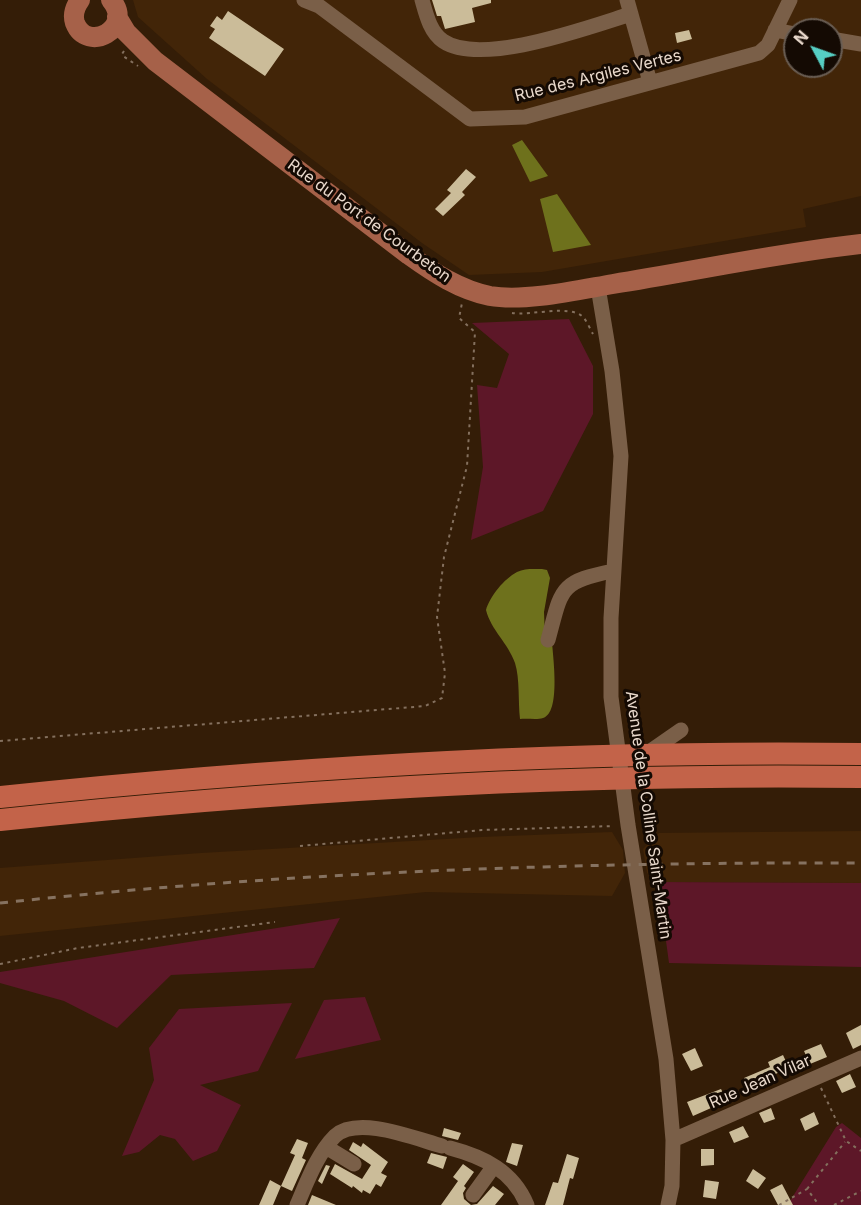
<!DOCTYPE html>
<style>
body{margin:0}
#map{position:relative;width:861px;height:1205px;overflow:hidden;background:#341d07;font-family:Inter,sans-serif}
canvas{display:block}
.north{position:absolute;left:783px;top:18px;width:60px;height:60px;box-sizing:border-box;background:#140a03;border:2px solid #695d53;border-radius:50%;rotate:311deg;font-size:16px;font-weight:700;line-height:24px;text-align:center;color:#e9d9cc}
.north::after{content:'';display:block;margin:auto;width:21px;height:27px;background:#56cec3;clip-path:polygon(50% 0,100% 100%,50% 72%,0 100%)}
</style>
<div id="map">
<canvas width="861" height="1205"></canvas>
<div class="north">N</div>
</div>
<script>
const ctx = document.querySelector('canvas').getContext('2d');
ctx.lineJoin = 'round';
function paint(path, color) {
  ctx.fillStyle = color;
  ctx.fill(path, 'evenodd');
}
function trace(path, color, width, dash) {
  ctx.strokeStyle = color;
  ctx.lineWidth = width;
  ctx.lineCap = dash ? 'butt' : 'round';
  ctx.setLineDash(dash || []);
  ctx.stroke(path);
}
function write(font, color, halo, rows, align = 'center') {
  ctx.font = font + ' Inter,sans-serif';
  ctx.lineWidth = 6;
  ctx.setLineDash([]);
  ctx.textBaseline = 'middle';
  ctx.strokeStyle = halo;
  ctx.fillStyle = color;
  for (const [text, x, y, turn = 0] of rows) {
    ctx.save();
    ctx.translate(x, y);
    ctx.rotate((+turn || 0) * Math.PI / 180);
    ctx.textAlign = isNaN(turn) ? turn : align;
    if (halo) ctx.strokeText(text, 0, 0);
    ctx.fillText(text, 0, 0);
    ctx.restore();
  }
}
const built = new Path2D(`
 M133,0H861V196L803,209L806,227L542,272L469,275L422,243L207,79L138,17ZM795,30H831V66H795Z
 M861,831V883L658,882L647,873L643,849L659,833Z
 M612,832L623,850L625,873L612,896L426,892L0,936V868L201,853L481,837Z`);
const green = new Path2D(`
 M569,319L593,366V414L543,511L471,540L483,467L477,385L497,388L509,354L472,323Z
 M658,882L861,883V967L669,963Z
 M340,918L314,968L171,975L117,1028L64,1001L0,983V972Z
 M365,997L381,1040L295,1059L324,1000Z
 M292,1003L258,1071L200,1085L241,1105L217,1151L193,1161L175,1139L160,1135L139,1152L122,1156L154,1080L149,1048L179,1009Z
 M842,1123L861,1138V1205H792L790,1201L836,1127Z`);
const water = new Path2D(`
 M522,140L548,176L530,182L512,145Z
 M557,194L591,245L553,252L540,199Z
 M542,569L547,570L550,578L544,612L545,638L552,642C553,657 561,713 543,718C537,720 527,718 520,719C518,702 520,679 515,663C508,643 491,630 486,610C490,596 504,579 517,572C525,568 534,569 542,569Z`);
const building = new Path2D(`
 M432,0H491V3L472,8L475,22L445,29L441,16H437Z
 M228,11L284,49L265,76L209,38L215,29L210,26L217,16L222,20Z
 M689,30L692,39L677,43L675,33Z
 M466,169L476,177L462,192L465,195L443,216L435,209L451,193L447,190Z
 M861,1025V1045L853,1049L846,1033Z
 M821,1044L827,1057L810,1064L804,1051Z
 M695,1048L703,1066L691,1071L682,1054Z
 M783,1055L789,1068L764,1079L766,1084L749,1091L744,1078L770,1067L768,1062Z
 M850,1074L856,1087L842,1093L836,1081Z
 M721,1089L727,1101L693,1116L687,1102Z
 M771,1108L775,1119L764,1123L759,1113Z
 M814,1112L819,1124L805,1131L800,1119Z
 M743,1126L749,1137L734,1143L729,1132Z
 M444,1128L461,1133L458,1140L442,1136Z
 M297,1139L308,1143L302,1158L296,1155L306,1160L292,1191L281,1186L295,1155L290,1153Z
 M353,1142L361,1147L363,1143L388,1162L381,1173L387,1176L381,1187L376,1184L370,1194L363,1190L362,1193L353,1186L352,1188L330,1174L335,1164L362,1179L371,1165L349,1150Z
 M512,1143L523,1145L517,1166L506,1162Z
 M701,1149H714V1165L701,1166Z
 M431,1153L447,1157L443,1169L427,1163Z
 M567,1154L579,1158L573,1179L570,1178L563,1205H545L553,1182L558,1183Z
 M463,1164L474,1172L464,1186L466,1188L463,1193L464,1199L471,1205L477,1204L493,1186L504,1194L495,1205H441L458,1181L453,1177Z
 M326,1165L330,1166L322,1184L318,1181Z
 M753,1169L766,1178L758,1189L746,1181Z
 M270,1180L281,1186L273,1205H259Z
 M705,1180L719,1182L716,1199L703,1197Z
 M782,1184L793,1205H778L770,1190Z
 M312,1195L336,1205H308Z`);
const path = new Path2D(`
 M124,51L122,54L123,56L138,66
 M512,313C530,316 570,304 583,317C587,321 590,329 593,334
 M0,741L425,706L442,698L445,673L437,617L444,557L467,466L475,332L459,318L462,303
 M300,846L482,830L614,826
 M0,964L78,948L275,922
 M821,1088L846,1141L861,1151
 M807,1189L845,1142
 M779,1205L807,1189L819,1205
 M834,1205L861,1191`);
const minor = new Path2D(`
 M304,0L319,6L470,119L525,117L759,53L768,45L790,0
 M422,0C426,14 430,32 443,41C481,67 589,27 631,14
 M627,0L650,82
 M775,30L795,34
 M831,39L861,44
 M598,287L612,371L621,456L611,618V697L628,825L666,1059L673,1140L672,1186L668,1205
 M548,640C562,589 558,582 613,571
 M645,755L681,730
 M673,1140L861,1058
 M326,1147L354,1164
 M450,1148C484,1157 513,1171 527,1205
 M473,1195L494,1166
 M297,1205C307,1182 317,1154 335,1136C358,1115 416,1139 442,1146`);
const major = new Path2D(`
 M80,0C75,7 72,14 75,23C87,54 135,28 111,0
 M117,17L126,32L155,61L409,255C434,273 460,290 490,296C525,302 578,290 613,284C695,271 778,253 861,244`);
const highway = new Path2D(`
 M0,797C286,767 574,750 861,754
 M0,820C286,790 574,773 861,777`);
const rail = new Path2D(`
 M0,903C286,872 573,862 861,863`);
const streetNames = [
 ["Rue des Argiles Vertes",598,76,-14],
 ["Rue du Port de Courbeton",369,221,36],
 ["Avenue de la Colline Saint-Martin",648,815,82],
 ["Rue Jean Vilar",760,1082,-24]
];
paint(built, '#422508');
paint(green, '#5d1728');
paint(water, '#6e711c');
paint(building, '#cbbc99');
trace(path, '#84705e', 2, [3, 4.5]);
trace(minor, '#7a5f48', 15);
trace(major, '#a66149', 20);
trace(highway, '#c36349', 22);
trace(rail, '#867260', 3, [8, 8]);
write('16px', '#e9d9cc', '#140a03', streetNames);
</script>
